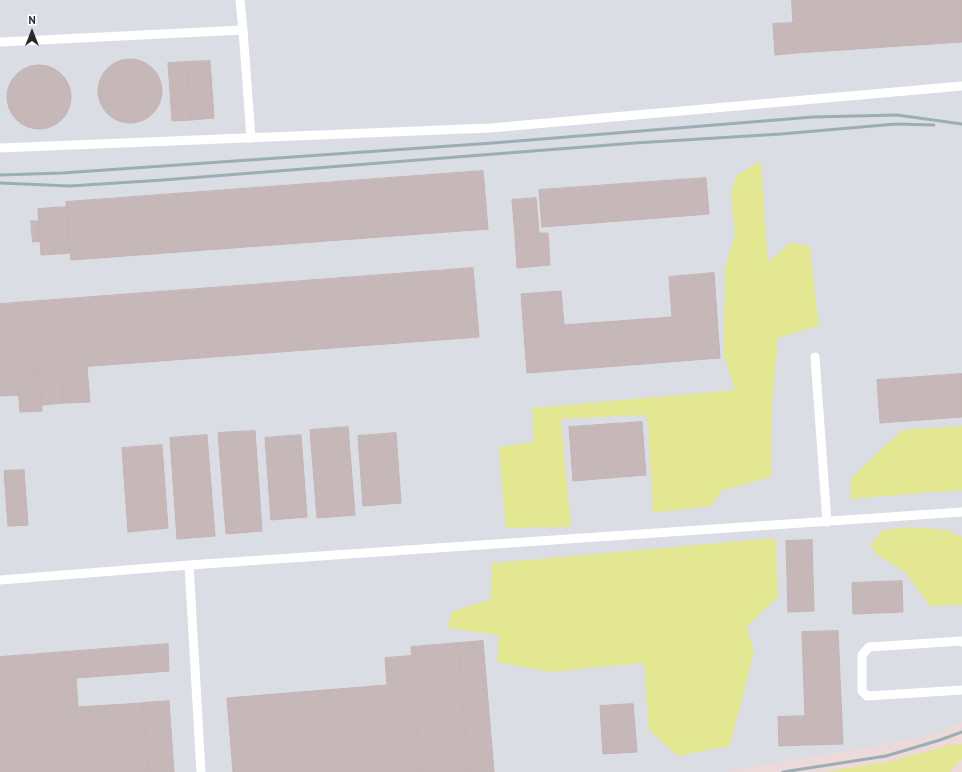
<!DOCTYPE html>
<style>
body{margin:0}
#map{position:relative;width:962px;height:772px;overflow:hidden;background:#ecd9da;font-family:"PT Sans",sans-serif}
canvas{display:block}
.north{position:absolute;left:12px;top:12px;width:40px;height:40px;-webkit-text-stroke:3px #fff;paint-order:stroke;rotate:0deg;font-size:11px;font-weight:700;line-height:16px;text-align:center;color:#282828}
.north::after{content:'';display:block;margin:auto;width:14px;height:18px;background:#282828;clip-path:polygon(50% 0,100% 100%,50% 72%,0 100%)}
</style>
<div id="map">
<canvas width="962" height="772"></canvas>
<div class="north">N</div>
</div>
<script>
const ctx = document.querySelector('canvas').getContext('2d');
ctx.lineJoin = 'round';
function paint(path, color) {
  ctx.fillStyle = color;
  ctx.fill(path, 'evenodd');
}
function trace(path, color, width, dash) {
  ctx.strokeStyle = color;
  ctx.lineWidth = width;
  ctx.lineCap = dash ? 'butt' : 'round';
  ctx.setLineDash(dash || []);
  ctx.stroke(path);
}
const industrial = new Path2D(`
 M0,0H962V721L937,734L846,751L723,772H0Z`);
const green = new Path2D(`
 M761,161L768,262L790,243L810,246L819,326L778,338L772,406L771,477L721,491L712,506L653,513L648,422L645,415L561,419L571,527L506,528L499,447L534,442L532,408L735,390L724,355L725,269L735,234L731,193L737,175Z
 M962,426V490L850,499L851,478L902,430Z
 M911,527L947,530L962,537V605L930,606L906,573L875,553L871,545L883,530Z
 M776,538L778,598L747,626L754,652L730,746L678,756L649,730L644,663L550,672L497,662L499,635L447,628L452,612L491,599L492,563Z
 M962,744V759L950,772H823L888,762L950,745Z`);
const building = new Path2D(`
 M792,0H962V42L795,53Z
 M793,23L795,53L775,55L773,24Z
 M98 91a32 32 0 1 1 64 0a32 32 0 1 1-64 0Z
 M210,61L214,118L191,120L187,62Z
 M187,62L191,120L172,121L168,63Z
 M7 97a32 32 0 1 1 64 0a32 32 0 1 1-64 0Z
 M483,171L488,229L71,260L66,202Z
 M706,178L709,214L542,227L539,190Z
 M536,198L539,233L515,235L512,200Z
 M67,207L70,253L41,255L38,209Z
 M31,221H39L40,241L33,242Z
 M539,233H548L550,265L517,268L515,235Z
 M473,268L479,337L0,373V304Z
 M714,273L720,358L527,373L521,294L561,291L564,325L672,317L669,277Z
 M87,367L90,402L64,403L61,369Z
 M61,369L64,403L42,405L39,370Z
 M39,370L42,411L20,412L17,372Z
 M17,372L19,395L0,396V373Z
 M962,374V417L880,423L877,380Z
 M642,422L646,475L573,481L569,427Z
 M348,427L355,515L317,518L310,430Z
 M255,431L262,531L226,534L218,433Z
 M396,433L401,503L363,506L358,436Z
 M207,435L215,536L177,539L170,438Z
 M301,435L307,517L271,520L265,438Z
 M162,445L168,528L128,532L122,448Z
 M24,470L28,525L8,526L4,471Z
 M812,540L814,611L788,612L786,541Z
 M902,581L903,612L853,614L852,583Z
 M838,631L843,744L806,745L802,632Z
 M483,641L494,772H468L458,643Z
 M458,643L468,772H420L411,647Z
 M168,644L169,671L76,678L78,707L143,703L148,772H0V657Z
 M411,656L420,772H233L227,698L387,685L385,658Z
 M169,701L174,772H148L143,703Z
 M633,704L637,752L603,754L600,706Z
 M805,716L806,745L779,746L778,717Z`);
const lane = new Path2D(`
 M243,30L251,138
 M0,42L243,30L240,0
 M0,148L490,128L962,86
 M815,357L827,522
 M0,580L189,565
 M962,642L961,641L869,647L862,655V691L867,696L962,690
 M201,772L189,565L962,512`);
const rail = new Path2D(`
 M0,175L62,173L163,166L493,143L813,117L897,115L962,124
 M0,183L70,186L163,180L635,143L781,134L896,124L934,125
 M783,772L886,756L940,740L962,732`);
paint(industrial, '#dadde4');
paint(green, '#e3e791');
paint(building, '#c6b8b8');
trace(building, '#c7b3b3', 1);
trace(lane, '#fff', 9);
trace(rail, '#9baeb4', 3);
</script>
